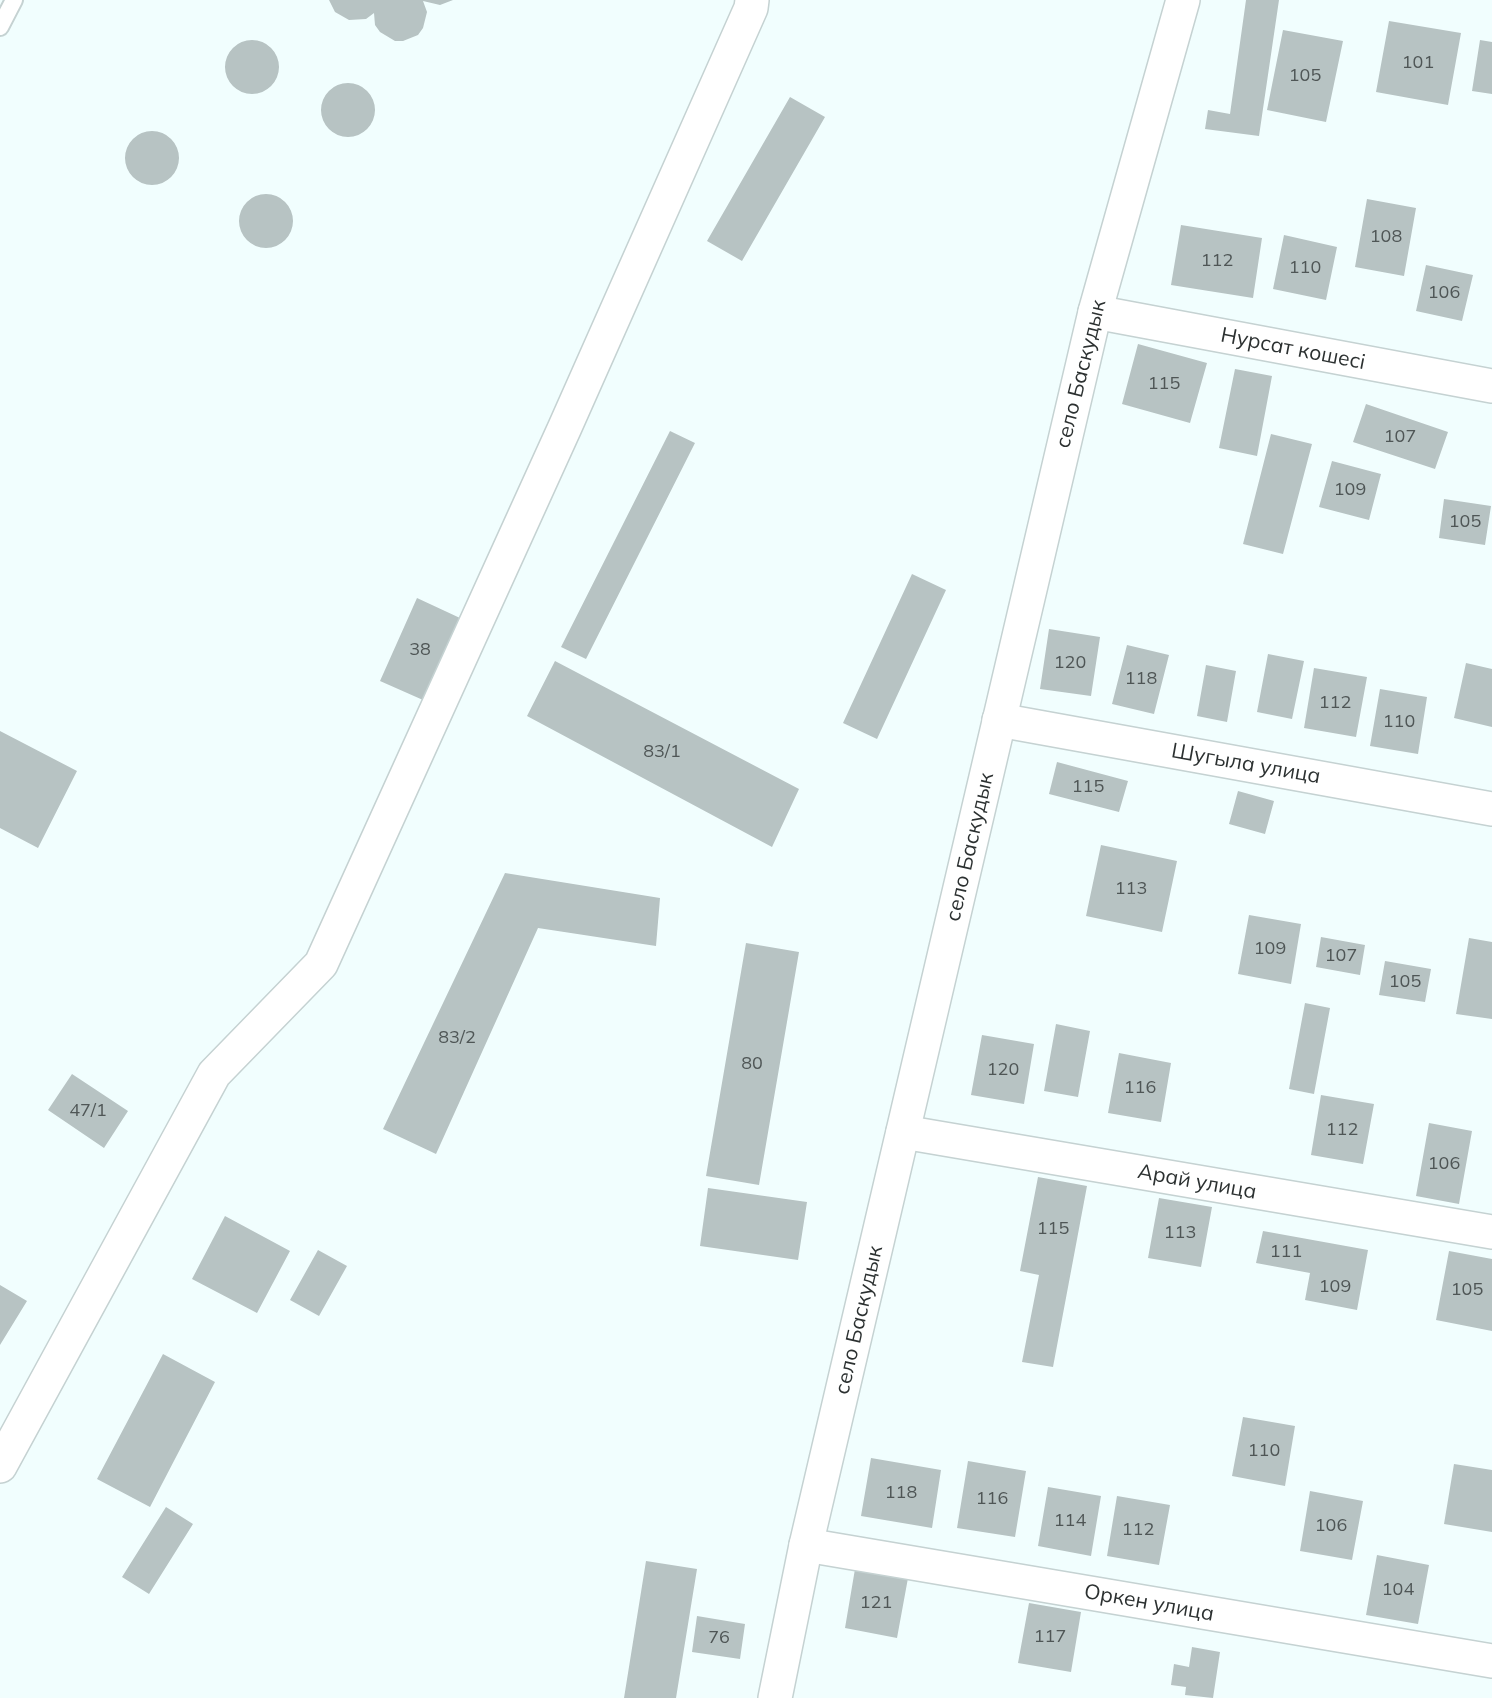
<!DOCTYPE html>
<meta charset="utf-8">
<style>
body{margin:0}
canvas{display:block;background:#f1fefe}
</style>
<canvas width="1492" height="1698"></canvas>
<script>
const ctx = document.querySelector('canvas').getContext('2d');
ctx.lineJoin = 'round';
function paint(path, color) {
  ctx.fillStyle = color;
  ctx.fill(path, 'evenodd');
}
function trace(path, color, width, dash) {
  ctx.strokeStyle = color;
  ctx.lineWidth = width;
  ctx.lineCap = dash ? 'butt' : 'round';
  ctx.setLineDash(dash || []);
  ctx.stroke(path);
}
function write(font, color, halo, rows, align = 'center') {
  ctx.font = font + ' Mulish,sans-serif';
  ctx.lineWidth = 5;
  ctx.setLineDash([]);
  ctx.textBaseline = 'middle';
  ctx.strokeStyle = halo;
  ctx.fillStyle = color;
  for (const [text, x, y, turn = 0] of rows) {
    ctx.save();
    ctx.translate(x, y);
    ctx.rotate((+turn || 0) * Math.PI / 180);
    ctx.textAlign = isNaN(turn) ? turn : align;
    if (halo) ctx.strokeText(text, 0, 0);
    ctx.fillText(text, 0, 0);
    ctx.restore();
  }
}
const building = new Path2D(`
 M329,0H453L440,5L423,1L427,12L423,28L418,35L403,41H395L380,32L375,25L374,13L366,19L349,20L335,12Z
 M1246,0H1279L1259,136L1205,129L1208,110L1230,114Z
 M1389,21L1461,33L1448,105L1376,92Z
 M1283,30L1343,41L1326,122L1267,110Z
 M1480,40L1492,42V94L1472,91Z
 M225 67a27 27 0 1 1 54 0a27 27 0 1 1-54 0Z
 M321 110a27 27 0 1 1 54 0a27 27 0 1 1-54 0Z
 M790,97L825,117L742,261L707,241Z
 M125 158a27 27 0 1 1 54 0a27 27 0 1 1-54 0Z
 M239 221a27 27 0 1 1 54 0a27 27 0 1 1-54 0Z
 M1367,199L1416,208L1404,276L1355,267Z
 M1181,225L1262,238L1253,298L1171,285Z
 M1284,235L1337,247L1326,300L1273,289Z
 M1426,265L1473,275L1462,321L1416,311Z
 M1138,344L1207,363L1190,423L1122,404Z
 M1235,369L1272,376L1257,456L1219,448Z
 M1366,404L1448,432L1435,469L1353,442Z
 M670,431L695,443L586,659L561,647Z
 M1271,434L1312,444L1283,554L1243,544Z
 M1332,461L1381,474L1369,520L1319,507Z
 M1444,499L1491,506L1485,545L1439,538Z
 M912,574L946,590L877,739L843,723Z
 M417,598L460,618L423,700L380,681Z
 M1049,629L1100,637L1091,696L1040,689Z
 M1127,645L1169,655L1154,714L1112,704Z
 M1268,654L1304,661L1292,719L1257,712Z
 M555,661L799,789L772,847L527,716Z
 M1466,663L1492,669V727L1454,718Z
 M1206,665L1236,671L1227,722L1197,716Z
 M1314,668L1367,677L1356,737L1304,728Z
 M1380,689L1427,697L1418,754L1370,746Z
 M0,731L77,771L38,848L0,828Z
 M1057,762L1128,781L1119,812L1049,794Z
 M1238,791L1274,801L1265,834L1229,824Z
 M1101,845L1177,861L1162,932L1086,916Z
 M505,873L660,898L656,946L538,928L436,1154L383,1129Z
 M1249,915L1301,924L1291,984L1238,974Z
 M1321,937L1365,945L1360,975L1316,967Z
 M1469,938L1492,942V1019L1456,1014Z
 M746,943L799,952L759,1185L706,1176Z
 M1385,961L1431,969L1425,1002L1379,995Z
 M1305,1003L1330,1008L1314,1094L1289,1089Z
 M1056,1024L1090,1031L1078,1097L1044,1091Z
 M982,1035L1034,1044L1024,1104L971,1095Z
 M1119,1053L1171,1063L1161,1122L1108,1113Z
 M72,1074L128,1111L104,1148L48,1110Z
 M1321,1095L1374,1104L1363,1164L1311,1155Z
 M1429,1123L1472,1131L1459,1204L1416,1196Z
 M1038,1177L1087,1186L1053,1367L1022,1362L1039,1275L1020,1271Z
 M708,1188L807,1202L798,1260L700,1246Z
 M1159,1198L1212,1207L1201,1267L1148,1258Z
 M225,1216L290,1251L257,1313L192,1279Z
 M1263,1231L1368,1250L1357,1310L1305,1300L1310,1273L1256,1263Z
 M318,1250L347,1266L319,1316L290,1300Z
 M1449,1251L1492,1259V1331L1436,1320Z
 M0,1285L27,1301L0,1345Z
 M163,1354L215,1382L150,1507L97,1479Z
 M1243,1417L1295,1426L1285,1486L1232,1476Z
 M871,1458L941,1470L932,1528L861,1516Z
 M968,1461L1026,1471L1015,1537L957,1528Z
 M1454,1464L1492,1470V1532L1444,1524Z
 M1048,1487L1101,1496L1091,1556L1038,1546Z
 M1310,1491L1363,1501L1352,1560L1300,1551Z
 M1117,1496L1170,1505L1159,1565L1107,1556Z
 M166,1507L193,1524L149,1594L122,1577Z
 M1377,1555L1429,1565L1418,1624L1366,1615Z
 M646,1561L697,1569L676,1698H624Z
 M855,1569L908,1578L897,1638L845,1628Z
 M1029,1603L1081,1612L1071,1672L1018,1663Z
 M697,1616L745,1624L740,1659L692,1652Z
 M1192,1647L1220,1652L1213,1698L1185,1695L1186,1687L1171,1685L1174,1664L1189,1667Z`);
const lane = new Path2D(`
 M0,27L14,0`);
const street = new Path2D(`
 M1095,312L1492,386
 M999,720L1492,809
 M903,1132L1492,1232
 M0,1466L214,1074L321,964L565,427L751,8L752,0
 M806,1545L1492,1661`);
const secondary = new Path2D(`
 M775,1698L806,1545L1095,312L1183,0`);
const numberNames = [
 ["101",1418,63],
 ["105",1305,76],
 ["108",1386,237],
 ["112",1217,261],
 ["110",1305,268],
 ["106",1444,293],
 ["115",1164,384],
 ["107",1400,437],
 ["109",1350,490],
 ["105",1465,522],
 ["38",420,650],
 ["120",1070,663],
 ["118",1141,679],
 ["112",1335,703],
 ["110",1399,722],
 ["83/1",662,752],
 ["115",1088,787],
 ["113",1131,889],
 ["109",1270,949],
 ["107",1341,956],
 ["105",1405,982],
 ["83/2",457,1038],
 ["80",752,1064],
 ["120",1003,1070],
 ["116",1140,1088],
 ["47/1",88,1111],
 ["112",1342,1130],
 ["106",1444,1164],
 ["115",1053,1229],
 ["113",1180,1233],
 ["111",1286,1252],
 ["109",1335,1287],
 ["105",1467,1290],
 ["110",1264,1451],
 ["118",901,1493],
 ["116",992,1499],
 ["114",1070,1521],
 ["106",1331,1526],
 ["112",1138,1530],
 ["104",1398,1590],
 ["121",876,1603],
 ["117",1050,1637],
 ["76",719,1638]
];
const streetNames = [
 ["Нурсат кошесi",1293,349,11],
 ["село Баскудык",1081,374,-76],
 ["Шугыла улица",1246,764,10],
 ["село Баскудык",970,847,-77],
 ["Арай улица",1197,1182,10],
 ["село Баскудык",859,1320,-77],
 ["Оркен улица",1149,1603,10]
];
paint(building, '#b7c3c3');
trace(lane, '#c5d2d2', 20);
trace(street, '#c5d2d2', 36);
trace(secondary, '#c5d2d2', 36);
trace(lane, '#fff', 16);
trace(street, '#fff', 33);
trace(secondary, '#fff', 33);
write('18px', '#4f5656', null, numberNames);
write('21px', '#2c3131', '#fff', streetNames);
</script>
